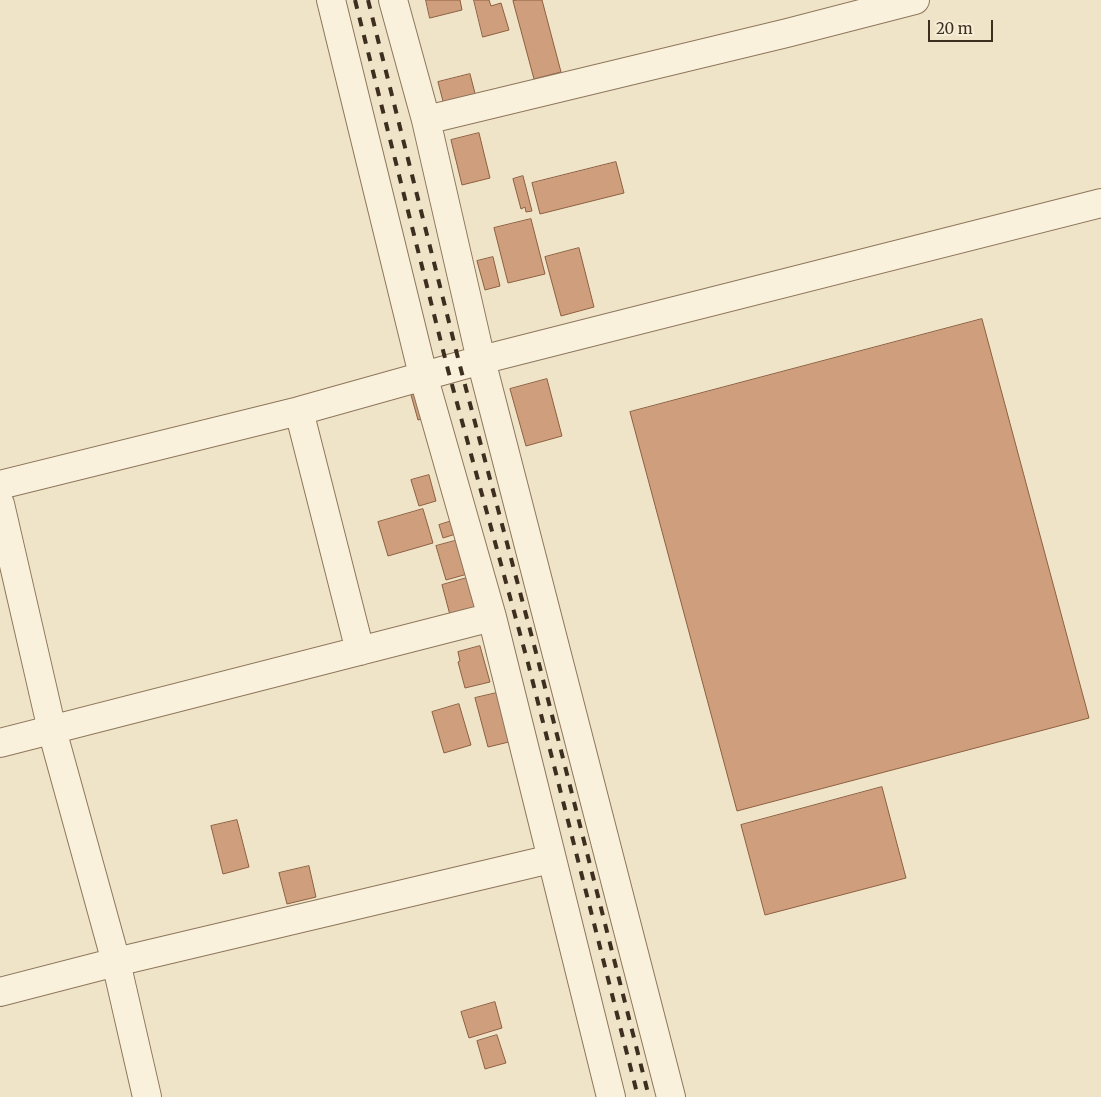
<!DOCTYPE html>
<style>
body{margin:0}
#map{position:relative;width:1101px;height:1097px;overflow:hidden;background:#f0e4c8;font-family:Merriweather,serif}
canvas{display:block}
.scale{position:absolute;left:928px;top:20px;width:65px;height:22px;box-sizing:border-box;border:2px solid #3d2e20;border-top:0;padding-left:6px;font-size:15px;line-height:18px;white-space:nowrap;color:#3d2e20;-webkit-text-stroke:4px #f7eed8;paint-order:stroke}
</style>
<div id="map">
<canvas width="1101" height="1097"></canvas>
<div class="scale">20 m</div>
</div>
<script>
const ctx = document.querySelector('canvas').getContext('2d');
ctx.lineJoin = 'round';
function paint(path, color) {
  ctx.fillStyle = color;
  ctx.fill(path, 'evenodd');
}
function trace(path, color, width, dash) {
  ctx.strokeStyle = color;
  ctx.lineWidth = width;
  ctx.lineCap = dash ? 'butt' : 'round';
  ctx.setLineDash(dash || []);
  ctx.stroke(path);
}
const building = new Path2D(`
 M426,0H460L462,10L430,18Z
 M474,0H489L491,6L501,3L509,30L483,37Z
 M518,0H542L561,72L534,79L513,1Z
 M470,74L477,101L445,109L438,82Z
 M479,133L490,178L462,185L451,140Z
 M616,162L624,193L540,214L532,183Z
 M523,176L532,211L526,212L525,207L521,209L513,179Z
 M531,219L545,274L508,283L494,228Z
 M579,248L594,307L561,316L545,257Z
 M493,257L500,286L485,290L477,261Z
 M982,319L1089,718L737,811L630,412Z
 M547,379L562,436L526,446L510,389Z
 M423,391L432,416L418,420L411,395Z
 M429,475L436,501L419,506L411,480Z
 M423,509L433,543L388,556L378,522Z
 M455,520L459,533L443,538L439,525Z
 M462,539L471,573L446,580L436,546Z
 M467,578L475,608L450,615L442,585Z
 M480,646L490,682L465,688L458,662L460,661L458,652Z
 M501,692L513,741L488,747L475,698Z
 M459,704L471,745L444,753L432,712Z
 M882,787L906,878L765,915L741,825Z
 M237,820L249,867L223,874L211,826Z
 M309,866L316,897L287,904L279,873Z
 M495,1002L502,1028L469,1038L461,1012Z
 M497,1035L506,1063L485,1069L477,1041Z`);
const minor = new Path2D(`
 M331,0L423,375L492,617L611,1097
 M393,0L426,120L481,360L671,1097
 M426,120L787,33L915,0
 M299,411L360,651
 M0,485L299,411L481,360L1101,203
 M0,504L52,730L116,962L147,1097
 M0,743L492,617
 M0,992L116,962L551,859`);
const rail = new Path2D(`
 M355,0L448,370L528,663L638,1097
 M368,0L460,366L538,660L649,1097`);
paint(building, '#cf9f7d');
trace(building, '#8d5f41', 1);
trace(minor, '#8d765c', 30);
trace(minor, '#faf1dc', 28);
trace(rail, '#3d2e20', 4, [9, 9]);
</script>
